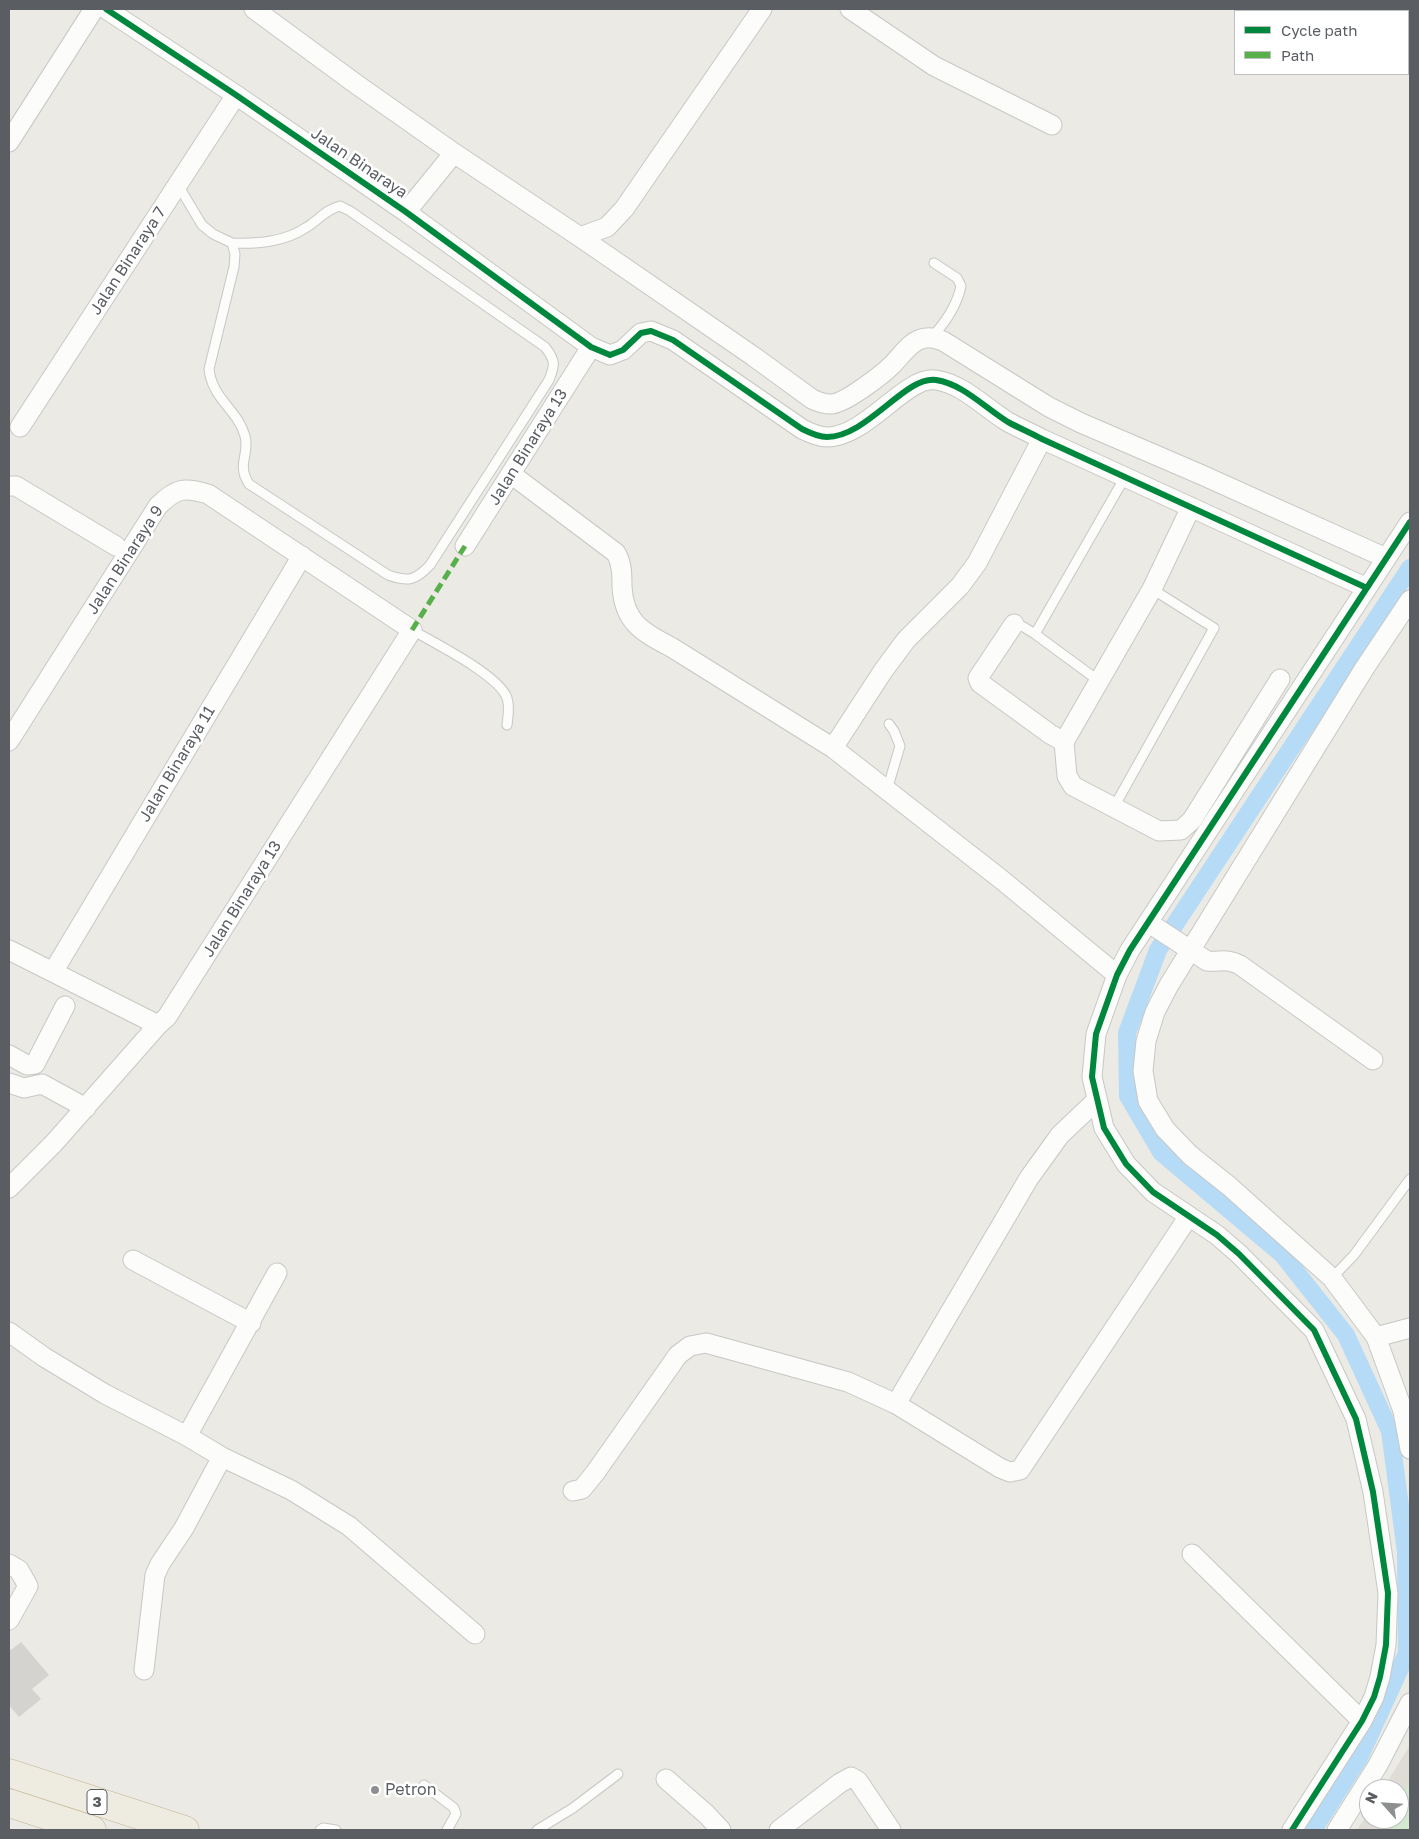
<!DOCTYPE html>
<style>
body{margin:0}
#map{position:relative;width:1419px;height:1839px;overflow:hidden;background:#ebeae4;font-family:"Golos Text",sans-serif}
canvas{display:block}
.frame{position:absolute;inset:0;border:10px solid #5a5e63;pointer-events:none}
.legend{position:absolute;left:1234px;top:10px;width:175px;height:65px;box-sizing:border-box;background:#fff;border:1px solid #bdbfc1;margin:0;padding:6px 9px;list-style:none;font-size:15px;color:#5a5e63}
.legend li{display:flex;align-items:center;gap:10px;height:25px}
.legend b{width:25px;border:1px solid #bdbfc1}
.north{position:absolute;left:1359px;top:1779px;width:50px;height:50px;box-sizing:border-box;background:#fff;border:1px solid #bdbfc1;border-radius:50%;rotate:296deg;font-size:14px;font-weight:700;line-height:20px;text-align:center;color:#5a5e63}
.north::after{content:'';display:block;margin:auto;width:18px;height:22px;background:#8d8f90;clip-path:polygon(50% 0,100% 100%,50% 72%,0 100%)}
</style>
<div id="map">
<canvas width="1419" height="1839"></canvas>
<div class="frame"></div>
<ul class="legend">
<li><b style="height:6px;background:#00873e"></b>Cycle path</li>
<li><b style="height:6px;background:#58b04a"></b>Path</li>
</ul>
<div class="north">N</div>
</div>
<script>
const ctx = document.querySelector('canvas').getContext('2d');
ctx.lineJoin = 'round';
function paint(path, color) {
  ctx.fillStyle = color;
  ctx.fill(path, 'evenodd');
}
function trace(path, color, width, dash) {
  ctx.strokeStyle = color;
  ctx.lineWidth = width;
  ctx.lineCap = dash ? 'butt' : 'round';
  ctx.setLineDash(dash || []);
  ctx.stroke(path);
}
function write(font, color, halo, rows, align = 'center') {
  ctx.font = font + ' "Golos Text",sans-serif';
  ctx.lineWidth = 5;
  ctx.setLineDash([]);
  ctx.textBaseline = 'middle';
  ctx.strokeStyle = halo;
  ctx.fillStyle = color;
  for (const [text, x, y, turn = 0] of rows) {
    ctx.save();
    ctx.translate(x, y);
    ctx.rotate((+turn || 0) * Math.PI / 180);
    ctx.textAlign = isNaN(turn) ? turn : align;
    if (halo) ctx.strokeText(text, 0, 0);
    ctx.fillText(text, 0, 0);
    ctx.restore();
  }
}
const education = new Path2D(`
 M1410,1745V1830H1357L1369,1812V1819H1399V1789H1383Z`);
const green = new Path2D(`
 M1410,1783V1830H1378L1385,1819H1399V1799Z`);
const canal = new Path2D(`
 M1313,1830L1359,1758L1407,1653L1406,1552L1390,1431L1346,1335L1282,1254L1161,1152L1128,1096L1127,1033L1158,950L1410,568`);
const building = new Path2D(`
 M21,1642L49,1675L32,1689L41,1699L19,1717L9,1705V1647L11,1650Z`);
const lane = new Path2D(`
 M178,185L202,225L213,234L232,243L235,254L234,267L209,369C212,399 238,410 245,436C250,455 236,464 249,484L388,575C408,582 415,581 430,565L549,380C555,365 556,361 545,347L350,211L340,206C325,210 320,219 307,227C285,242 258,244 232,243
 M932,337C945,323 957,305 961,286L957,278L934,263
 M1014,624L1022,626L1035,634L1099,681
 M412,630C434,643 499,675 507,698C510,707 508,716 507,725
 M1035,634L1125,477
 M887,790L900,746L894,731L889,724
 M1114,807L1214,628L1152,589
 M1332,1278L1354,1255L1410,1179
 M424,1785L454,1808L456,1814L447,1830
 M320,1830L323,1828L336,1830
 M537,1830L573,1808L618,1774`);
const street = new Path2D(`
 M106,9L236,95L406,212L591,347L610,355L623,350L641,333L651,331L673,340L802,429C810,433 819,437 827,437C867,437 906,375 936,380C963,384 985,408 1008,422C1019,428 1031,433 1042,439L1367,588
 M254,9L356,84L454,153
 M850,9L934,66L1052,125
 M1403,9L1410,12
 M9,142L94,9
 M406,212L454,153L580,237L753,356L812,399C818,402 824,404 831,404C844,404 882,375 892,365C901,356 909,343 921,339C929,336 936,338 943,341L1049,407L1081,423L1202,475L1386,558
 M580,237L607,227L624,209L762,9
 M20,427L236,95
 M511,474L616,553C622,564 622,574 622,587C624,622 642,632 671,647L833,748L1002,880L1117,975
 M9,486H16L116,546
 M1191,507L1152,589L1064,742L1067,776L1073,786L1159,831L1181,830L1192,820L1280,679
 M465,546L591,347
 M1410,600L1364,669L1169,985L1155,1012L1146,1041L1143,1071L1148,1101L1165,1129L1190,1155L1229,1186L1332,1278L1376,1337L1403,1411L1410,1449
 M1014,624L978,678L980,683L1050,734L1064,742
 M9,741L158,506C176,488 184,487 208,494L412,630L167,1017L158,1025L9,950
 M833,748L883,671L906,640L960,586L977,563L1042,439
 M1149,923L1207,961C1221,962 1227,958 1240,965L1373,1060
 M53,972L302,556
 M9,1055L27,1065L35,1064L65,1006
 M9,1083L24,1088L42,1084L86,1108
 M9,1188L54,1143L158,1025
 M133,1260L251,1323
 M9,1332L44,1357L105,1394L187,1436L277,1273
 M1376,1337L1410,1328
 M896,1404L1029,1178L1060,1135L1097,1100
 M222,1457L291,1490L349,1526L475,1634
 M573,1491L582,1489L595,1473L678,1355L690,1346L706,1343L848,1382L896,1404L1000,1468L1010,1472L1020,1470L1189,1216
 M1192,1554L1362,1721
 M9,1564L19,1570L28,1586L9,1620
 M144,1670L155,1575L160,1564L184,1528L222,1457L187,1436
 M666,1779L706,1814L721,1830
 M779,1830L840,1783L851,1777L858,1781L891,1830
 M1292,1830L1362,1721L1374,1697L1380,1677L1386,1645L1388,1593L1373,1492L1356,1419L1314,1330L1239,1254L1217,1235L1153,1192L1126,1164L1104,1128L1092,1077L1096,1034L1117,975L1130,950L1410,522
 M1337,1830L1378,1765L1410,1703`);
const highway = new Path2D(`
 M9,1773L185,1830
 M9,1803L92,1830`);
const quiet = new Path2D(`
 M412,630L465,546`);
const cycleway = new Path2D(`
 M106,9L236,95L406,212L591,347L610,355L623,350L641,333L651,331L673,340L802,429C810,433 819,437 827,437C867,437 906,375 936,380C963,384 985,408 1008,422C1019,428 1031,433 1042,439L1367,588
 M1292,1830L1362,1721L1374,1697L1380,1677L1386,1645L1388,1593L1373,1492L1356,1419L1314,1330L1239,1254L1217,1235L1153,1192L1126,1164L1104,1128L1092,1077L1096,1034L1117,975L1130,950L1410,522`);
const markers = [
 [375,1790,5,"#8d8f90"]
];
const shields = [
 [97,1802,20]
];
const shieldNames = [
 ["3",97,1802]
];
const streetNames = [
 ["Jalan Binaraya",359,163,34],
 ["Jalan Binaraya 7",128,261,-57],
 ["Jalan Binaraya 13",528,447,-58],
 ["Jalan Binaraya 9",125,560,-57],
 ["Jalan Binaraya 11",177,764,-59],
 ["Jalan Binaraya 13",242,899,-58]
];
const poiNames = [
 ["Petron",385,1790]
];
paint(education, '#dedcd4');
paint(green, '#d2e8cf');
trace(canal, '#b6dbf7', 18);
paint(building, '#d4d3cf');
trace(lane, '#c7c7c5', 11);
trace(street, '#c7c7c5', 21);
trace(highway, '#c2b492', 29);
trace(lane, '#fcfcfb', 9);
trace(street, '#fcfcfb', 19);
trace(highway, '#eeebe0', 28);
trace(quiet, '#58b04a', 5, [10, 5]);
trace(cycleway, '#00873e', 6);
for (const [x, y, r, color] of markers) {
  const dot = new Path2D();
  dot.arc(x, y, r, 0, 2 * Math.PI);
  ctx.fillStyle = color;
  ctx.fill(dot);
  trace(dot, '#fff', 2);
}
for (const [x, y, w] of shields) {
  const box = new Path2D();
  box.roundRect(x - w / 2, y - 12.5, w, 25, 4);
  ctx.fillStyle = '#fff';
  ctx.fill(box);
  trace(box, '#5a5e63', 1);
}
write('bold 15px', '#5a5e63', null, shieldNames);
write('16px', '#5a5e63', '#fff', streetNames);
write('16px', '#5a5e63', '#fff', poiNames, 'left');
</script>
